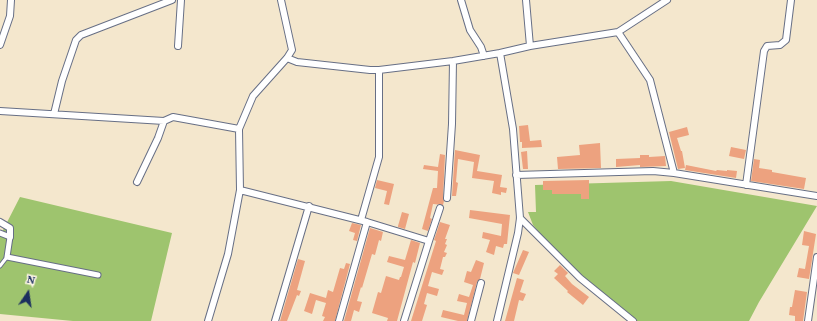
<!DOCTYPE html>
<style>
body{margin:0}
#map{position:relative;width:817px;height:321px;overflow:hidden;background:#f4e7cd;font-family:Vollkorn,serif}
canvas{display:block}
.north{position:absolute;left:8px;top:273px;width:40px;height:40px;-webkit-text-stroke:3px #fcf5e5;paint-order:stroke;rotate:13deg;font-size:11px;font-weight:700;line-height:16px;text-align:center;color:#1b2f5e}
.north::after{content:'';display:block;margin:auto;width:14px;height:18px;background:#1b2f5e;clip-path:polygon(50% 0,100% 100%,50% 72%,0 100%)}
</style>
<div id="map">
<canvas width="817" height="321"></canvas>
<div class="north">N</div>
</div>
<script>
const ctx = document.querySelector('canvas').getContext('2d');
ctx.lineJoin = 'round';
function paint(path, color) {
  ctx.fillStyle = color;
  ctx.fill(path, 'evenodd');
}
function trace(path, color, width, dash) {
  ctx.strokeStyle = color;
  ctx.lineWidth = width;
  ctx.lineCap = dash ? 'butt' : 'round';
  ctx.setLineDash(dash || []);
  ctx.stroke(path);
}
const green = new Path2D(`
 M671,181L817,206L759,302L749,321H636L599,292L542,236L533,225L528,212H536L535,185Z
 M20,197L172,233L151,321H73L0,314V236Z`);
const building = new Path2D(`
 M528,125L530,141L541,140L542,147L522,148V142H520L519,126Z
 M687,127L689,135L677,138L681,151H682L685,168L678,169L669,132Z
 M600,143L601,168L558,169L557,157L580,155L579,145Z
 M731,147L746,150L744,159L729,156Z
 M455,150L480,155L477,171L502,175L500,187L507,188L506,193L501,192V195L492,193L494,181L472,178L474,162L458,159L456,182L458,183L456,196H452Z
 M527,151L528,169H523L521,152Z
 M440,154L445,155L443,198L444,201L443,205L433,204L430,218L432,219L428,231L422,229L433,188H437L438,171L423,169L424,165L438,167Z
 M640,155H649V157L665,156L666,166L640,167V165L616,167V159L640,158Z
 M754,159L760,160L759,168L772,170V172L806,178L804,189L751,181Z
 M686,165L716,171L717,170L727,171V170L737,171L736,178L685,170Z
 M377,180L394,184L389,205L384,204L387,191L375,188Z
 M589,180V199H581V194H552V190H543V181Z
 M470,210L510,215L507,244H504L503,248L496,246L494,255L486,252L490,240L482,238L483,232L501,236L502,224L469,218Z
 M402,212L409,214L405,229L398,227V226Z
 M440,222L450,225L445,239H447L445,244L447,245L444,252L447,253L445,257H443L440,269L444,270L442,275L432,272L428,286L439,289L437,296L427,293L424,304L427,305L422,321H411L436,241L434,240Z
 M352,223L361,225L357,241L353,240L355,233L349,231Z
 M370,228L383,232L381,241L379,240L375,255L372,254L362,288L361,287L357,301L362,302L359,312L354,310L351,321H344Z
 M804,231L816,234L809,279L797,277L799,268L805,269L809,246L802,245Z
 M411,240L420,243L415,263L413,262L397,321H387L388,318L372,313L378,292L381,293L386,276L399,280L400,277H401L404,267L387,262L389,256L405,260Z
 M523,250L529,252L519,275L513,273Z
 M298,259L305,261L297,290L301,291L299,296L297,295L287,321H280Z
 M476,260L484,263L480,279L477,282L467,321H458L441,317L443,310L464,315L467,303L457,301L459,294L469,297L473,285L464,282L467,271L471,272Z
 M346,263L350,264L335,321H323L325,317L322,316L326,303L316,300L312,314L304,311L310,293L326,298L328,290L333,292L340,268L344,269Z
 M560,265L568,273L565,276L572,284L589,297L583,305L567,292L568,291L554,278L558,274L554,271Z
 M517,278L524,280L520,292L526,294L523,301L519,300L514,321H505Z
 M795,290L807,292L803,321H795V316L789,315L790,307H792Z`);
const service = new Path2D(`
 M0,266L7,257`);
const pedestrian = new Path2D(`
 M0,233L10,237L7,257L98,275`);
const minor = new Path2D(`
 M461,0L470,30L481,47L484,56
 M526,0L530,46
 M618,32L650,80L674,173
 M0,45L10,16L11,0
 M178,46L181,0
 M287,58L297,62L370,70H379L453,61L500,53
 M0,111L164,121L173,117L239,129
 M54,114L62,81L76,40L81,35L172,0
 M516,175L653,171L674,173L817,196
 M137,182L158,138L164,121
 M746,185L764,51L767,46L780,45L786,40L791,0
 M240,190L367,222L429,241L404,321
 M447,198L452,124L453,61
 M520,218L580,278L633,321
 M361,220L379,157V70
 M0,222L10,228V237
 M429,241L440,208
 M208,321L228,254L240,190L239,129L253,96L287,58L292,50L281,0
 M275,321L309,206
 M339,321L367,222
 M471,321L481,283
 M497,321L518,233L520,218L513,129L500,53L530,46L618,32L667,0
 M808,321L817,257`);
paint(green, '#9ec46e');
paint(building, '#eda27f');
trace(service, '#676f85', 5);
trace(pedestrian, '#676f85', 7);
trace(minor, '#676f85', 8);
trace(service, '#fff', 3);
trace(pedestrian, '#fff', 5);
trace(minor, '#fff', 6);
</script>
